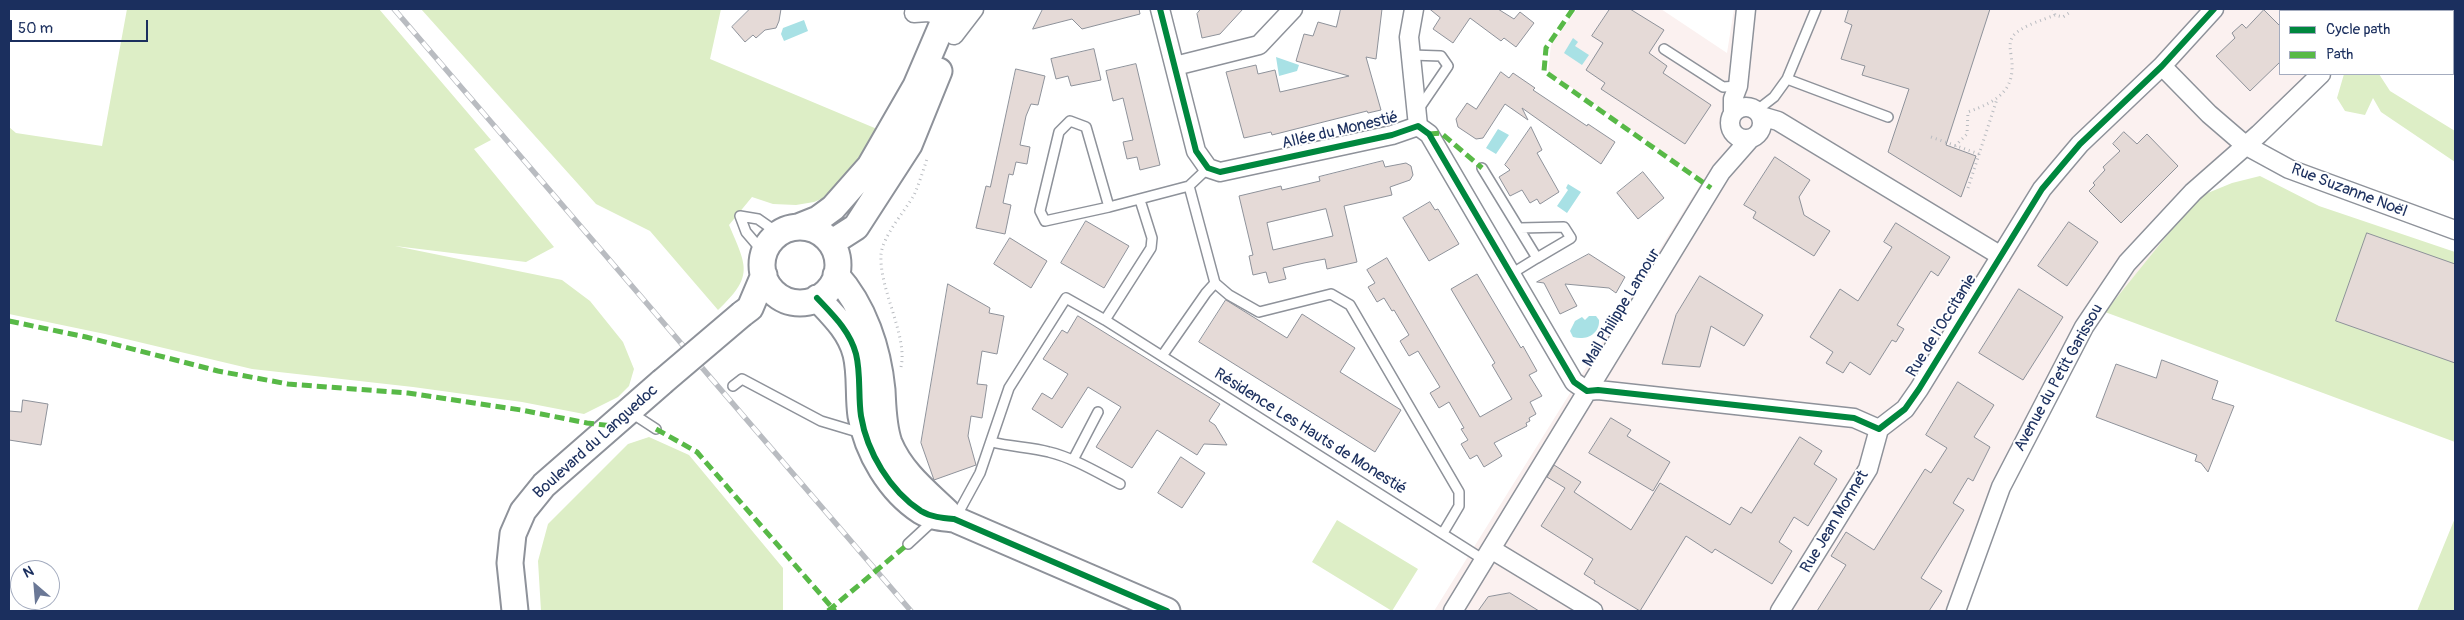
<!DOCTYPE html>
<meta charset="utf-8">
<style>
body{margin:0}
#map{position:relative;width:2464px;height:620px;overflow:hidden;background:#fff;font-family:Pangolin,sans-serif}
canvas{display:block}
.frame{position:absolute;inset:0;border:10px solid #1b2f5e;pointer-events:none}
.legend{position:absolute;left:2279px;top:10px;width:175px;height:65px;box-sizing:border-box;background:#fff;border:1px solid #a4acbf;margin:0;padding:6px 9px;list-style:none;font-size:15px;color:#1b2f5e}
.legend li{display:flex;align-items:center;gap:10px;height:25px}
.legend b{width:25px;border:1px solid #a4acbf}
.north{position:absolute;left:10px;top:560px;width:50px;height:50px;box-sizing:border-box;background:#fff;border:1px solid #a4acbf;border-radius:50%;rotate:333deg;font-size:14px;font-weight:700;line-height:20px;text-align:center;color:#1b2f5e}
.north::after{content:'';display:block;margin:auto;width:18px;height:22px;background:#6b7896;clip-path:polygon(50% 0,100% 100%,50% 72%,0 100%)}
.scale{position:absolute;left:10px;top:20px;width:138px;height:22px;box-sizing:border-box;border:2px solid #1b2f5e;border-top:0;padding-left:6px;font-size:15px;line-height:18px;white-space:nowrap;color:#1b2f5e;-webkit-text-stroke:4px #fff;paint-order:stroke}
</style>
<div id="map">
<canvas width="2464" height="620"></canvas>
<div class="frame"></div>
<ul class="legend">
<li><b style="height:6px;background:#00873e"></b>Cycle path</li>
<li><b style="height:6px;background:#58b947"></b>Path</li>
</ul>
<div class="north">N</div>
<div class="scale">50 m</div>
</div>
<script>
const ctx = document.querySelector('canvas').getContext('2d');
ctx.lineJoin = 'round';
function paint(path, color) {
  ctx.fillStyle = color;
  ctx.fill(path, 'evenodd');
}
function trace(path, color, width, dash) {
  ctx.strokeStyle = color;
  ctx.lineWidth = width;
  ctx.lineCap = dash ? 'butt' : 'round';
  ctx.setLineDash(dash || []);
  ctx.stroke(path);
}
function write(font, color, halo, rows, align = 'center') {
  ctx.font = font + ' Pangolin,sans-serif';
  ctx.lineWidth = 4;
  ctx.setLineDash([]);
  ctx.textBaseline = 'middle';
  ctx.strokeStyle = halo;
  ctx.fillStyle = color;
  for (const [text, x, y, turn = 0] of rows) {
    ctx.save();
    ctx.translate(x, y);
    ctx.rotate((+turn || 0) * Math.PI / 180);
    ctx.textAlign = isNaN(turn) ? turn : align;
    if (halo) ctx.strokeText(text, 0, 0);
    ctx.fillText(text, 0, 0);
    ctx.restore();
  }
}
const built = new Path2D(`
 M1577,9H1661L1727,53L1734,9H2381L2378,11H2280V74H2322L2214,178L2105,312L2026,443L1959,611H1434L1703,180L1548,71L1551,45Z`);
const green = new Path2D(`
 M127,9H379L491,140L474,149L554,247L526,262L395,246L562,280L590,301L623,342L634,369L629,386L618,397L584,414L522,402L413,387L252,369L105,334L9,314V127L16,133L102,146Z
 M421,9H721L710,59L877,129L878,138L837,192L814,202L796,205L773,204L752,197L729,225C747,267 754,276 718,310L650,231L596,204Z
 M2344,74H2379L2390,91L2455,131V162L2381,112L2373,98L2365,115L2345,111L2337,98Z
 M2260,176L2319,206L2455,252V442L2105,312L2198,197L2232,183Z
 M649,437L689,455L783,568V611H541L538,561L548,524L628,444Z
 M2455,518V611H2417Z
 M1337,520L1418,569L1392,611L1312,562Z`);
const water = new Path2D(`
 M804,20L808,31L784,41L781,34L783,28Z
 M1573,38L1578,42L1575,46L1589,55L1582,65L1564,53Z
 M1276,57L1299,65L1297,71L1279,76Z
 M1498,129L1509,135L1496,154L1486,148Z
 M1568,184L1581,192L1567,213L1557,206L1568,190L1566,188Z
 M1589,316H1596L1599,320C1600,334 1586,341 1573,337L1570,331L1575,321L1582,317L1585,320Z`);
const building = new Path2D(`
 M750,9H781L779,21L776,28L765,30L756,38L753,35L745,42L732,27Z
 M1043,9H1139L1140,14L1082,29L1072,19L1033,29Z
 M1201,9H1243L1220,34L1202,38L1197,14Z
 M1341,9H1382L1376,59L1366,57L1381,110L1368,113L1367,111L1272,135L1271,132L1244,138L1226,72L1256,65L1258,74L1275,70L1280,92L1349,76L1296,61L1304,34L1313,36L1318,22L1336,27Z
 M1430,9H1498L1514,19L1520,12L1534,23L1516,47L1504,38L1501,41L1470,18L1453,43L1433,29L1440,18Z
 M1610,9H1630L1664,30L1649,53L1667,66L1663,73L1711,105L1685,144L1601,89L1605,83L1586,70L1603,43L1592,36Z
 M1849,9H1990L1946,145L1976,156L1961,197L1888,152L1909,89L1862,75L1865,66L1841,59L1852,25L1845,22Z
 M2264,10L2280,26V62L2250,91L2216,56L2235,38L2232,33L2242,24L2246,28Z
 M1094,49L1101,80L1071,86L1068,76L1056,79L1051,59Z
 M1136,64L1160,165L1140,170L1137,157L1127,159L1123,142L1133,140L1123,98L1113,101L1106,71Z
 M1016,69L1045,76L1038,105L1031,104L1026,116L1020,145L1030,147L1027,164L1016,162L1013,175L1009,174L1003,203L1011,205L1005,234L976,228L986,186L990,187Z
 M1501,72L1509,78L1513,73L1535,88L1533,90L1587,126L1588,124L1615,142L1601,164L1522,108L1528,120L1505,104L1483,138L1476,139L1458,127L1456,119L1467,103L1476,109Z
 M1531,127L1542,150L1537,153L1559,192L1540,204L1537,199L1530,203L1522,190L1510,196L1499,177L1510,170L1505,165Z
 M2124,132L2137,144L2147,134L2178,166L2121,223L2089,191L2095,185L2093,183L2105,170L2103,167L2120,151L2113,144Z
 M1775,157L1810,180L1799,197L1804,215L1830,231L1814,256L1753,218L1756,212L1744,205Z
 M1383,161L1385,167L1406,163L1411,166L1413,175L1410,180L1390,187L1392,195L1344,206L1357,262L1327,269L1325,259L1304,263L1283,268L1286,279L1269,283L1266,272L1253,275L1249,256L1253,255L1239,196L1281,186L1282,190L1320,181L1319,177ZM1326,209L1333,236L1273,250L1267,223Z
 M1643,172L1664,198L1638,219L1617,193Z
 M1430,202L1435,210L1438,209L1459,244L1429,261L1403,218Z
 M1086,221L1129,246L1104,288L1061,263Z
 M2069,222L2098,242L2067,286L2038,266Z
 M1896,223L1950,257L1938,276L1931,271L1897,325L1904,329L1896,342L1892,340L1870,375L1850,362L1843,373L1826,363L1833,352L1810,337L1840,289L1858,301L1892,247L1884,242Z
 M2367,233L2455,264V363L2336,321Z
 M1010,238L1047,261L1031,288L994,264Z
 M1589,254L1625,277L1616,293L1609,288L1565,284L1577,306L1560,314L1544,283L1537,282Z
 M1387,258L1480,417L1512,399L1492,365L1495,363L1451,289L1477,274L1521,348L1523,346L1537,371L1529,375L1542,396L1530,402L1536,414L1529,418L1530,421L1526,423L1527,426L1494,443L1502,456L1484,467L1477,455L1470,459L1461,444L1468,440L1461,429L1464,428L1449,402L1439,408L1430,393L1440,387L1418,351L1409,356L1400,341L1409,335L1394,310L1392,311L1384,298L1377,302L1368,287L1375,283L1367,270Z
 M1700,276L1763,315L1744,346L1711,326L1700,367L1662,364L1676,315Z
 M948,284L990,308L989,313L1004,316L997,354L982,351L977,384L987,385L982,418L971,416L968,436L976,465L934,480L921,443Z
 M2019,289L2063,317L2023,380L1979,353Z
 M1226,300L1287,338L1302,314L1355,348L1340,372L1401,410L1375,452L1199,342Z
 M1078,316L1220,404L1209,421L1215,425L1227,445L1204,444L1197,455L1157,430L1132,468L1096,447L1121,407L1088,387L1062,428L1032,409L1042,393L1052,399L1068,374L1043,359L1062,330L1067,333Z
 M2162,360L2218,381L2212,399L2234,406L2208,472L2201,463L2195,461L2197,455L2096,417L2116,364L2156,378Z
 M1958,382L1994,405L1974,437L1990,447L1973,481L1968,478L1953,503L1964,510L1921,578L1942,591L1929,611H1817L1846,565L1831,556L1846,532L1874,550L1925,469L1931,473L1947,448L1926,435Z
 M23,400L48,404L41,445L9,440V411L21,412Z
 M1611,418L1631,430L1627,436L1670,462L1653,491L1589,453Z
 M1800,437L1822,451L1814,464L1837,479L1808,526L1794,517L1779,542L1792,551L1772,584L1715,549L1712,553L1686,536L1640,611L1594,583L1595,581L1584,574L1593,559L1541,526L1565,488L1547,477L1554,465L1581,482L1574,492L1631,530L1660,483L1730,525L1741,507L1751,513Z
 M1181,457L1205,473L1182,508L1158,493Z
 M1510,593L1539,611H1478L1488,597Z`);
const path = new Path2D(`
 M2053,9L2055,15
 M1931,137L1979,154
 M1955,146L1967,134L1968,112C1998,101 2017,90 2011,55C2010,48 2009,42 2013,36C2021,26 2043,20 2055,15L2063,17L2069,13L2068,9
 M1968,188L1997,99
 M901,367C908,336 879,289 881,255C882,237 905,211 914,195C919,184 923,171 927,159`);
const lane = new Path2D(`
 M1664,49L1723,87L1738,86
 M1411,55L1441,56L1448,66L1418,110
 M1787,79L1888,117
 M1756,111L1774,97L1787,79L1816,9
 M1482,168L1537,258L1511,274
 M1189,186L1215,283L1229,295L1259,312L1331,294L1350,305L1459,492V506L1443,533
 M1109,207L1045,221L1040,211L1059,132L1070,121L1086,127L1109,207L1189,186L1208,168
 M740,216L746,232L764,253
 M740,216L758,219L778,233
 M1520,228L1564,227L1571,238L1537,258
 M1105,320L1151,248L1152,238L1140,200
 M1162,356L1206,293L1215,283
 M733,386L742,379L821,421L861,433
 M630,412L656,429
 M992,442C1011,447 1031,447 1049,452C1074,458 1098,473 1120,484
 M1073,460L1098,412
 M956,517L980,473L1009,388L1066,298L1105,320L1484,560
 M908,544L935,519`);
const street = new Path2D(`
 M1160,9L1196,151L1208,168L1220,172L1392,135L1418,126L1429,134L1574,382L1587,391L1598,390L1854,418L1879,429L1905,409L1919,389L2042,189L2080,144L2162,66L2214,9
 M1414,9L1409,37L1418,126
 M2385,11L2387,9
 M914,13L928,12L938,15L955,11
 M954,35L974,9
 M1175,66L1259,45L1293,9
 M2162,66L2209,114L2245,145L2289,169L2455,230
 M1730 123a16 16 0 1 1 32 0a16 16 0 1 1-32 0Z
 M1733,113V99L1738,86L1746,9
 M1761,116L1778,121L2001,256
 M1491,549L1593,611
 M1453,611L1721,172L1750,139
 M1780,611L1868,469L1879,429
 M1956,611L2001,487L2084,327L2127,263L2193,192L2259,134L2321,74`);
const secondary = new Path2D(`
 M798,227L818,219L833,208L870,166L916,86L949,9
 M762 265a38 38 0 1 1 76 0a38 38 0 1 1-76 0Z
 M831,243L856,227L909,145L939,71
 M836,275C864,306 878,349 882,390C883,408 883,426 889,443C901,472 925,491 947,512
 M817,298C833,315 850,331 856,354C861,374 858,396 861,416C867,452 890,491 921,511C931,517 943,518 954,519L1167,611
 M742,314L750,308L764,275
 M515,611L510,563L513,534L523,511L544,485L662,382`);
const rail = new Path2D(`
 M394,9L911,611`);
const secondaryBridge = new Path2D(`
 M662,382L742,314`);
const quiet = new Path2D(`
 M1573,9L1546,48L1544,71L1711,188
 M1429,134L1441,133L1482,168
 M9,321L86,337L218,371L288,384L408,393L521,410L587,423L613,426
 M656,429L697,452L835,611
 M828,611L908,544`);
const cycleway = new Path2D(`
 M1160,9L1196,151L1208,168L1220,172L1392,135L1418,126L1429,134L1574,382L1587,391L1598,390L1854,418L1879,429L1905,409L1919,389L2042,189L2080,144L2162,66L2214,9
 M817,298C833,315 850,331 856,354C861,374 858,396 861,416C867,452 890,491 921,511C931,517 943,518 954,519L1167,611`);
const streetNames = [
 ["Allée du Monestié",1340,131,-13],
 ["Rue Suzanne Noël",2349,191,21],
 ["Mail Philippe Lamour",1622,308,-59],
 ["Rue de l'Occitanie",1942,326,-58],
 ["Avenue du Petit Garissou",2059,378,-61],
 ["Résidence Les Hauts de Monestié",1310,432,32],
 ["Boulevard du Languedoc",596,442,-42],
 ["Rue Jean Monnet",1835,522,-59]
];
paint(built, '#fbf1f0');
paint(green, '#ddeec6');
paint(water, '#a8e1e5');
paint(building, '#e5dad7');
trace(building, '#8e929a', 1);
trace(lane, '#8e929a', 12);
trace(street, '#8e929a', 21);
trace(secondary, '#8e929a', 29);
trace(path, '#b9bcc1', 3, [1, 4]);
trace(lane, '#fff', 9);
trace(street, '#fff', 18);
trace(secondary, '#fff', 25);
trace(rail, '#b9bcc1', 5.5);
trace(rail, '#fff', 4, [11]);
trace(secondaryBridge, '#8e929a', 29, []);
trace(secondaryBridge, '#fff', 25);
trace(quiet, '#58b947', 5, [10, 5]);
trace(cycleway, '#00873e', 6);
write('16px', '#1b2f5e', '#fff', streetNames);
</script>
